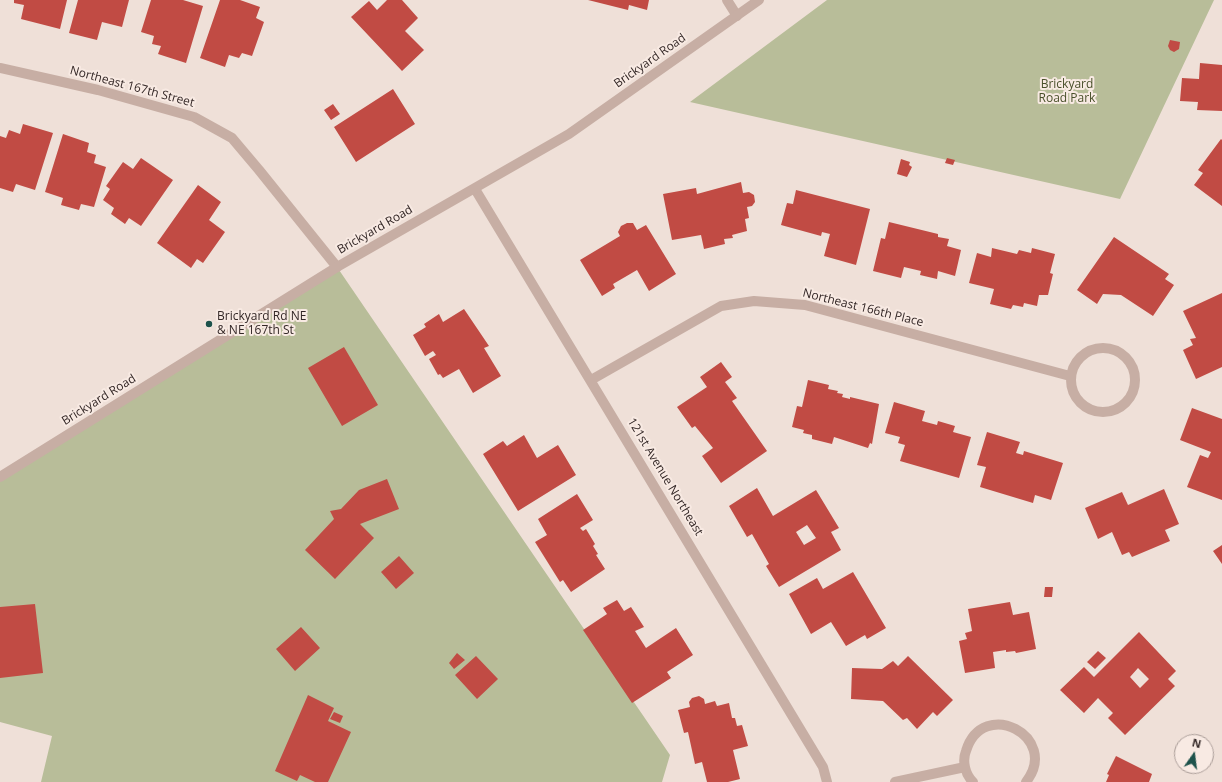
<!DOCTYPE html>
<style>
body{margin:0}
#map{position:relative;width:1222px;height:782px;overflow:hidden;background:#efe0d8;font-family:"Open Sans",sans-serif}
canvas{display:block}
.north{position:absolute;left:1174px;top:734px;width:40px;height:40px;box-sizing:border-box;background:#f8eae3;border:1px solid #a99c97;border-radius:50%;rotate:14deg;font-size:11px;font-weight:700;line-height:16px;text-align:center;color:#332726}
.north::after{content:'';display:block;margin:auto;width:14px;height:18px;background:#1d524b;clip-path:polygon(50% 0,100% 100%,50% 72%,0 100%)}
</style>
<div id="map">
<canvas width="1222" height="782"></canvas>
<div class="north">N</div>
</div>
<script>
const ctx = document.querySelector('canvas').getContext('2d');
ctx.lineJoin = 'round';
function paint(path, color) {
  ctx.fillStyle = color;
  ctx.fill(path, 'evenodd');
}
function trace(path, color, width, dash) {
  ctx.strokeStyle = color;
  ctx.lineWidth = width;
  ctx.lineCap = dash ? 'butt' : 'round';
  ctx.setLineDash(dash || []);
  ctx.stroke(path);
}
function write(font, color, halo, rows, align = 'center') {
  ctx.font = font + ' "Open Sans",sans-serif';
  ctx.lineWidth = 4;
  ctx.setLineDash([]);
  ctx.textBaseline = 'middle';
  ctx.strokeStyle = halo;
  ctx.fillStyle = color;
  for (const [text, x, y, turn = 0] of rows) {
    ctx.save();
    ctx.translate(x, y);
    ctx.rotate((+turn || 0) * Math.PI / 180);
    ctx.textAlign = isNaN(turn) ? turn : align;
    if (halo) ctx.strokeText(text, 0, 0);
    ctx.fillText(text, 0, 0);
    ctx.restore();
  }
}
const green = new Path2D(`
 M827,0H1214L1120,199L690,102Z
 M337,267L670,755L662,782H41L52,736L0,722V474Z`);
const building = new Path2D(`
 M14,0H67L60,29L21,19L24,5L14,3Z
 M78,0H129L122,27L102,22L97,40L69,33Z
 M151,0H183L203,6L186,63L158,54L161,46L152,44L154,36L141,32Z
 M220,0H240L260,7L256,18L264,22L252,56L242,53L239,58L229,55L225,67L200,58Z
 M387,0H402L418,18L405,31L424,50L402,71L351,17L369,1L377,10Z
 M588,0H649L647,10L629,5L628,10Z
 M1170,40L1180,42L1179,49L1174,52L1170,50L1168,46Z
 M1200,63L1222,65V111L1197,110L1198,102L1180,101L1182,78L1199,79Z
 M393,89L415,124L356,162L334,127Z
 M333,104L340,114L331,120L324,110Z
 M23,124L53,133L35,190L16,184L13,192L0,188V136L6,138L9,130L20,134Z
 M63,134L89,143L87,152L96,155L94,163L106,167L94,207L81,204L79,210L61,205L63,198L45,192Z
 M1221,139L1222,140V206L1194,185L1203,173L1198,170Z
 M141,158L173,180L141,226L129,218L125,224L111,214L114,208L103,200L110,189L106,186L123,162L133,169Z
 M947,158L955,160L953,165L945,163Z
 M901,159L910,162L909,165L912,167L907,177L897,174Z
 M741,182L743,193L749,192L754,195L755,202L752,206L747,207L749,218L745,219L747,231L732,235L733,238L724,239L725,244L704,249L701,235L672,240L663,194L696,188L697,194Z
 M198,185L221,202L209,220L225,232L203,263L197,259L191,268L157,243Z
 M796,190L870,209L856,265L824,256L830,234L822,232L821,236L781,225L787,203L793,204Z
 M889,222L938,234V237L949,239L947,246L961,250L955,276L938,271L937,279L920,275L921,271L904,267L901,278L873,271L881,238L885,239Z
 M627,223H633L637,230L646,225L676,274L649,291L637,270L613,284L615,288L602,296L580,260L620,236L618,232L621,226Z
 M1114,237L1169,274L1165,279L1174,285L1153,316L1121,295L1103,294L1097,304L1077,290Z
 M992,248L1017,254L1019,250L1031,253L1032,248L1055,254L1050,273L1053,274L1048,295H1039L1037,306L1024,303L1023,307L1013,305L1011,309L990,304L994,289L969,283L977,253L991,257Z
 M1222,293V367L1196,379L1183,350L1193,345L1190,339L1196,338L1183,311Z
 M464,309L489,346L484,348L501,376L473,393L459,369L443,378L440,374L438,375L429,359L436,355L433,351L425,356L413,335L426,327L424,324L439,314L443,322Z
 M344,347L378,405L342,426L308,368Z
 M721,362L732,377L725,382L737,398L732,401L767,451L721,483L702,456L713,448L695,426L692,428L677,407L707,387L700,377Z
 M808,380L829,385L828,389L838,391L837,393L843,394L842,397L850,399V397L879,404L872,444L870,443L868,448L834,437L832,444L812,439V435L803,433L804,430L792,427L797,406L802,407Z
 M894,402L925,411L922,421L937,425L938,421L955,426L953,432L971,437L959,478L900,461L905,445L898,443L900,437L885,433Z
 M1192,408L1222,419V500L1187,487L1200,455L1208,458L1211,452L1180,440Z
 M987,432L1020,442L1016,453L1023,455L1024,451L1063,463L1051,500L1035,495L1033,503L980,487L986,467L977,465Z
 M524,435L537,458L558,445L576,475L518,511L483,454L503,441L507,446Z
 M387,479L399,509L360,524L374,538L335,579L305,550L334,519L330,511L341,509L359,490Z
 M757,488L773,516L816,490L839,528L831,532L841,550L779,587L766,566L769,564L752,534L747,537L729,506ZM807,525L816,538L804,545L796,532Z
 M1164,489L1179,524L1165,530L1170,541L1132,557L1129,552L1122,555L1112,532L1098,539L1085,508L1122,492L1128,505Z
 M577,494L593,520L580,528L583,531L586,529L595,544L593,546L598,554L596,555L605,569L571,592L563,580L560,582L535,542L547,535L538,519Z
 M1222,545V564L1213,551Z
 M399,556L414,573L396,589L381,572Z
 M853,572L886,628L867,639L865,635L846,646L831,622L811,634L789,594L817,578L823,589Z
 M1045,587H1053L1052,597H1044Z
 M617,600L624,611L631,607L644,627L635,631L646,648L676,628L693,655L667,672L671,678L632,703L583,630L607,614L603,608Z
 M1010,602L1013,615L1029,612L1036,649L1016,653L1015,651L1006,652V650L993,652L995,668L965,673L959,641L967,639L965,633L972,631L968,609Z
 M35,604L43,673L0,678V607Z
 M301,627L320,648L295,671L276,649Z
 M1139,632L1176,671L1168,679L1175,686L1125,735L1108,718L1113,713L1098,698L1084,713L1060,690L1084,667L1094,677ZM1138,668L1149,679L1140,688L1130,677Z
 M1098,651L1106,658L1095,669L1087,662Z
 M457,653L465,660L454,669L449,663Z
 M476,656L498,679L477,699L455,675Z
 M908,656L953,700L937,716L933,712L917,729L907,718L903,720L883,701L851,699L852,668L882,669L893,661L898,666Z
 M308,695L334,708L328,721L351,732L328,782H315L300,775L297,781L275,771Z
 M699,696L704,699L705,704L715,701L717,706L729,703L732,718H735L737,726L742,725L748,746L733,750L740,779L728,782H707L702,762L695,764L688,732L684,733L678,710L690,707L689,702L692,698Z
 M334,712L343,716L340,723L330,719Z
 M1116,756L1152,774L1149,782H1106L1109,775L1107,774Z`);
const minor = new Path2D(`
 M727,0L737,16
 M0,68L98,90L194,117L232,138L259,170L337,267
 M475,189L823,767L827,782
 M1071 380a32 32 0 1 1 64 0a32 32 0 1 1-64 0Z
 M591,380L721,306L754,301L805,305L1070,376
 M895,782L965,767
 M973,782C965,774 962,761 966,751C983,696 1061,737 1026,782`);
const tertiary = new Path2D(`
 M0,477L337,267L569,134L759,0`);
const markers = [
 [209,324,4,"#1d524b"]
];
const streetNames = [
 ["Brickyard Road",650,61,-35],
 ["Northeast 167th Street",132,87,15],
 ["Brickyard Road",375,230,-30],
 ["Northeast 166th Place",863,308,14],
 ["Brickyard Road",99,400,-32],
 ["121st Avenue Northeast",665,477,59]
];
const parkNames = [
 ["Brickyard",1067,85],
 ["Road Park",1067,99]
];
const poiNames = [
 ["Brickyard Rd NE",217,317],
 ["& NE 167th St",217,331]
];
paint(green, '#b8bd99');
paint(building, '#c14b44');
trace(minor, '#c7aea4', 10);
trace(tertiary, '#c7aea4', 10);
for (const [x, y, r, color] of markers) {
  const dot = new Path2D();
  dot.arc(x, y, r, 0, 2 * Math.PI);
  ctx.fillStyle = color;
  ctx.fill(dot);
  trace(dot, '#f8eae3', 1.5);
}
write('12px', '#332726', '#f8eae3', streetNames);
write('12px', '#49502b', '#f8eae3', parkNames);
write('12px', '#332726', '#f8eae3', poiNames, 'left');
</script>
